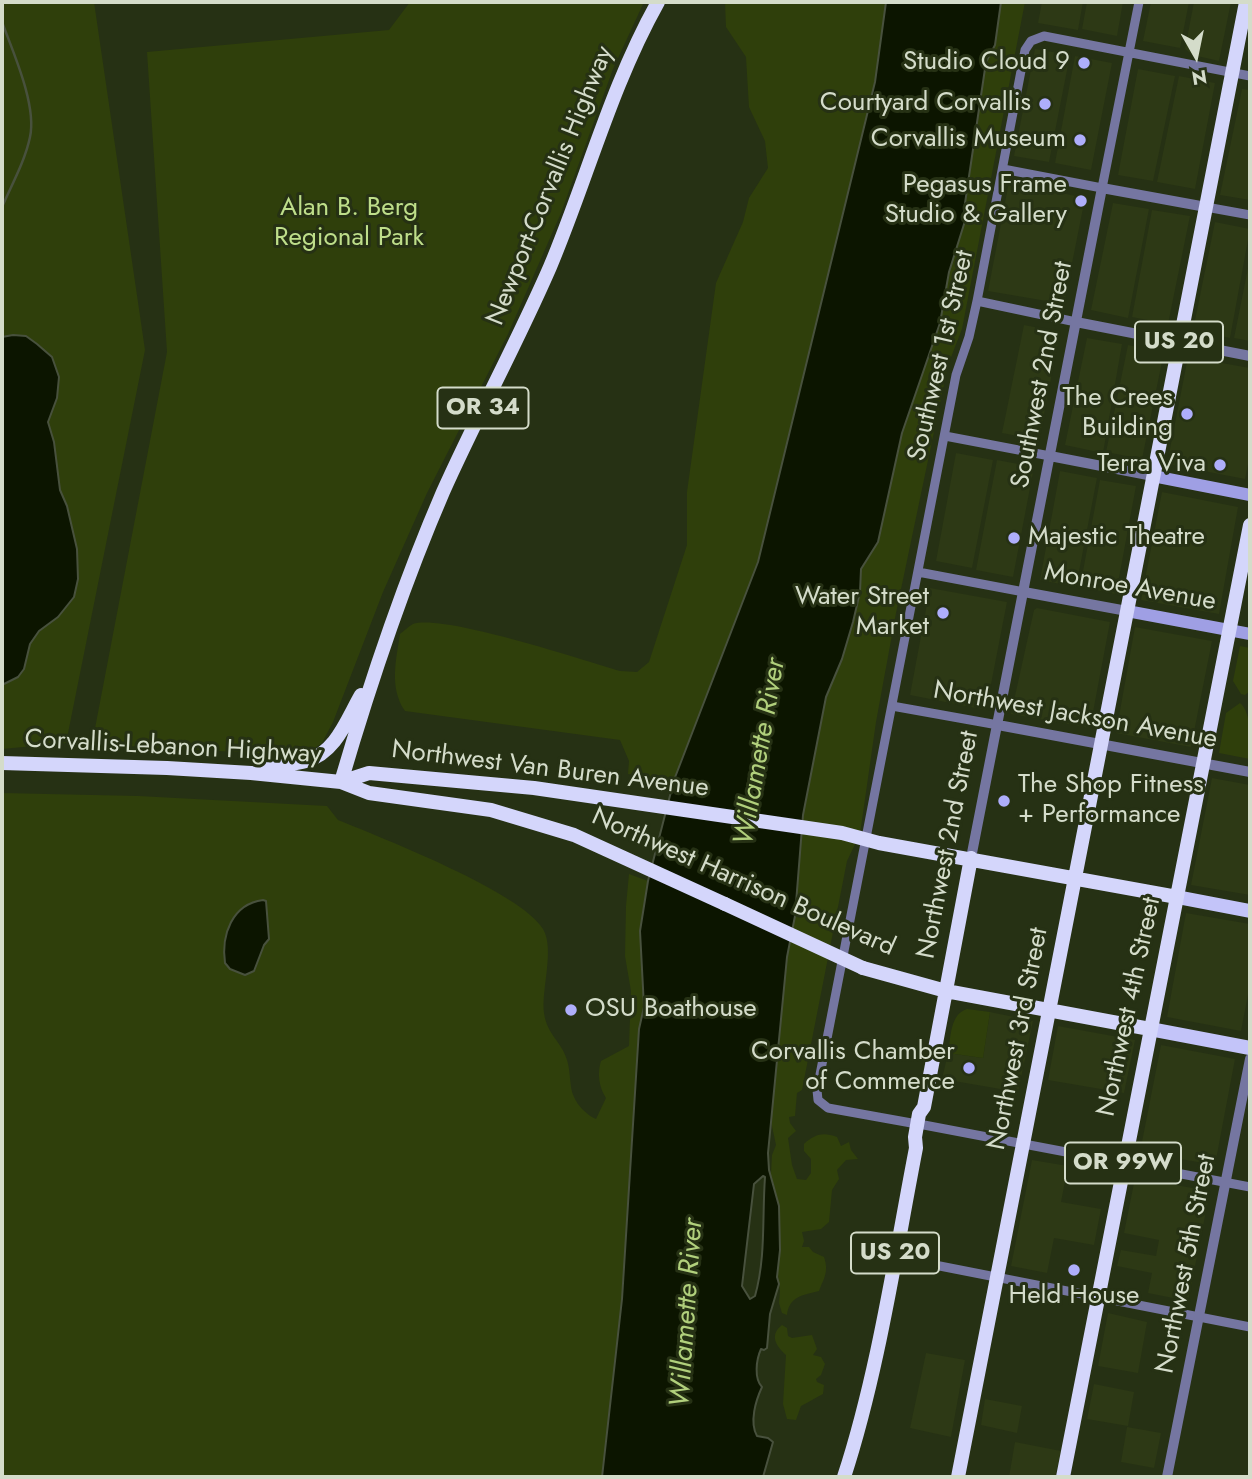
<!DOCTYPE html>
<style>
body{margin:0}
#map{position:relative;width:1252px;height:1479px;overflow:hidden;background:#263114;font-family:Jost,sans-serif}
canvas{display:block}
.frame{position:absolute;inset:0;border:4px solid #d4dcca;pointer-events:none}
.north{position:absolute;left:1161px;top:21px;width:70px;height:70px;-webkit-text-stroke:5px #263114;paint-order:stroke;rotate:171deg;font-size:19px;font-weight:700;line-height:28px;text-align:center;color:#d4dcca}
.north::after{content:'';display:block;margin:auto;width:24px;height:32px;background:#d4dcca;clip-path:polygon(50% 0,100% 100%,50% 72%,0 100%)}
</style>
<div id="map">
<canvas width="1252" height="1479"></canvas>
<div class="frame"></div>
<div class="north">N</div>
</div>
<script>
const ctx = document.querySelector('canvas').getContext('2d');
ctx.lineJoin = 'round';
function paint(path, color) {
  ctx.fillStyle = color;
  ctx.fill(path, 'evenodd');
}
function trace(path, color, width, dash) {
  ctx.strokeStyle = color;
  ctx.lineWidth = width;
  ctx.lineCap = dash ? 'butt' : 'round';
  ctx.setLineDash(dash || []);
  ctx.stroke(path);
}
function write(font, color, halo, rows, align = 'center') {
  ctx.font = font + ' Jost,sans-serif';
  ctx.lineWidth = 6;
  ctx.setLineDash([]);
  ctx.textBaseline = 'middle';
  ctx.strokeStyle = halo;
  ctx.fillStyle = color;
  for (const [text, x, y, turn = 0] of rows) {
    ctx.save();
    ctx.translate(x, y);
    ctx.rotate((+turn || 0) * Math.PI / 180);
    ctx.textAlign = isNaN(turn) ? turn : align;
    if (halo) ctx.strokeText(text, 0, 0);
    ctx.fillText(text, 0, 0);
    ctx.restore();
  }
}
const built = new Path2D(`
 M1042,2H1083L1078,30L1038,23Z
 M1087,2H1123L1117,36L1082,29Z
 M1151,2H1189L1180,48L1143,41Z
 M1194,2H1231L1219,61L1193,55L1185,49Z
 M1035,49L1070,55L1049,162L1014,156Z
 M1075,56L1112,63L1091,170L1055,163Z
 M1138,69L1175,76L1153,181L1118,175Z
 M1179,76L1215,83L1195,189L1157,182Z
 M1242,89L1250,90V200L1220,195Z
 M1009,182L1085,198L1064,304L988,291Z
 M1113,203L1149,209L1128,318L1091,310Z
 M1152,210L1190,216L1168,324L1132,317Z
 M1215,222L1250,229L1230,338L1193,330Z
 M1250,258V341L1234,338Z
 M1024,325L1060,332L1039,440L1002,433Z
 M1087,338L1122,344L1103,453L1065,445Z
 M1128,345L1164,352L1142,459L1106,452Z
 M1188,357L1250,368V454L1245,479L1167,464Z
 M956,453L993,460L972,568L936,561Z
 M997,460L1034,467L1013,577L976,570Z
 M1060,471L1097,478L1076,587L1040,580Z
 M1100,480L1136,486L1116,594L1080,587Z
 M1162,492L1238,507L1219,614L1141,600Z
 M930,588L1007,602L986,710L910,695Z
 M1037,608L1110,622L1090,728L1011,714L1034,610Z
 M1135,627L1212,641L1191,747L1116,733Z
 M1212,778L1250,785V895L1191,885Z
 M1186,913L1250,924V984L1241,1031L1167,1017Z
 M990,1012L1033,1021L1018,1092L942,1079L948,1053L983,1058Z
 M1058,1026L1135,1040L1124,1093L1048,1080Z
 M1161,1045L1235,1059L1215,1165L1140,1152Z
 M1032,1160L1068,1166L1061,1202L1101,1209L1094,1245L1054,1238L1047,1273L1011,1266Z
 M1135,1178L1210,1191L1188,1301L1148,1293L1152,1273L1117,1266L1121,1250L1156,1256L1159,1240L1124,1233Z
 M1108,1313L1147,1322L1138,1373L1098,1366Z
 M926,1353L965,1360L951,1437L910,1428Z
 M1094,1384L1134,1392L1128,1426L1087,1419Z
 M985,1399L1022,1406L1017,1433L981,1425Z
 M1127,1427L1161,1433L1154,1468L1121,1462Z
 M1015,1442L1061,1451L1055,1477H1009Z`);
const green = new Path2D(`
 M2,2H94L145,350L66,743L2,749Z
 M410,2H644L613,69L561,213L508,334L427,493L383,592L333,722L322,743L310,751L291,755L92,744L167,352L147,52L389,30Z
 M725,2H886L875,82L758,562L674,780L628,774L629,761L620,740L405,711C389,688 396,660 400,634C404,631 409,626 413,624C444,614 582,660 620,671L637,672L649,662L687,545V492L716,283L743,222L749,198L768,168L765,141L749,107L746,57L726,27Z
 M1001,2H1025L962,329L948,365L896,613L876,722L860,834L847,861L802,1090L797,1093L795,1116L789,1117L790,1123L796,1131L788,1138L792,1165L797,1179L806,1180L811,1173V1159L804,1151V1144C815,1134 823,1132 837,1137L841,1146L849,1142L851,1150L858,1159L846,1160L837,1170L839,1179L832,1190L829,1222L821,1229L802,1232L804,1241L802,1247H809L813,1252L824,1257C829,1272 824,1278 819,1291C802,1295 789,1297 787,1315L782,1313L779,1303L780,1291L766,1180L771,1174L772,1155L776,1145L770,1117L787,957L795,916L803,815L826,697L842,659L853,622L860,592L861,569L878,542L902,433L940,323L949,272L965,221L964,210L986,62L995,45Z
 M1240,646L1250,648V691L1245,695L1241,694L1233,681Z
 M1240,703C1252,713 1250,741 1250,759L1219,753L1226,713Z
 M2,793L138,796L327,806L338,820C382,838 521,892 543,929C555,949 541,990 544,1013C547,1035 562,1042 567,1060C571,1072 569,1087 574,1097C577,1105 588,1116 596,1119L606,1098C599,1087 597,1074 601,1061L629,1046L631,991L625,956L626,906L629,874L648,881L640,931L644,1007L639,1029L622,1299L602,1477H2Z
 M967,1009L990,1012L983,1058L948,1053C951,1037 950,1014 967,1009Z
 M782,1325L787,1328L788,1336L792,1338L812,1335L817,1349L813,1355L821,1357L825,1364L821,1375L816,1379L817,1382L824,1385L823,1394C815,1398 809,1402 801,1406L796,1420L787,1419L783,1404L786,1355C776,1346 769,1335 782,1325Z`);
const water = new Path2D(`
 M886,2H1001L995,45L986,62L964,210L965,221L949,272L940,323L902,433L878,542L861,569L860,592L853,622L842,659L826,697L803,815L795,916L787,957L768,1153L769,1170L779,1206L780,1250L777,1277L779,1284L770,1314L767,1348L764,1350L761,1349C756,1360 754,1379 762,1387C756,1400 749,1422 757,1436L768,1438L773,1442L763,1477H602L622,1299L639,1029L644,1007L640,931L648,881L674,780L758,562L875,82ZM763,1176L765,1177C762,1218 766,1257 755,1296L750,1299L742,1286L754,1184Z
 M13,335L26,336L37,344L52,357L59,377L57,398L48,422L54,442L60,490L67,506L77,549L78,579L74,597L58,617L39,631L30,644L24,669L18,677L2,685V337Z
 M263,900L266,901L269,939L264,945L254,971L245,975L230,969L225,963C221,935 232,904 263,900Z`);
const stream = new Path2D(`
 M2,22C13,52 37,105 30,137C25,161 12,184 2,207`);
const minor = new Path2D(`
 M1003,169L1102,188L1139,2
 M1206,207L1250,215
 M977,301L1076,322
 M945,436L1050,456
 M918,572L1024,592
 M892,706L998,725
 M917,1124L828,1108L818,1100L817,1090L956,375L969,337L977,301L1025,50L1031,41L1044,36L1250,76
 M924,1125L1250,1187
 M894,1257L1250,1327`);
const tertiary = new Path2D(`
 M1076,322L1250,356
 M1050,456L1153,476
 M1024,592L1127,611
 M998,725L1250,772
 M971,858L1102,188L1206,207
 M1167,1477L1250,1059`);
const secondary = new Path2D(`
 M1153,476L1250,495
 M1127,611L1250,634`);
const primary = new Path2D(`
 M1177,897L1250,911
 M1150,1029L1250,1048`);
const trunk = new Path2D(`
 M2,763L167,768L251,773L341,782L369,793L491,810L574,835L725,904
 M262,769C276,765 292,765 306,761C336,753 347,719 361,695
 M341,782L369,773L534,788L842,833L879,843L1177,897
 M341,782C370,683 402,587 443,492C477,416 517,343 550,267C587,179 611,86 658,2
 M863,968L946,991L1150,1029
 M844,1477C878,1373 895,1256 916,1148L915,1137L919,1114L924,1107L971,858
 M958,1477L1246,2
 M1063,1477C1123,1159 1188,842 1250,525`);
const trunkBridge = new Path2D(`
 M725,904L863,968`);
const markers = [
 [1084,63,7,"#aeaefb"],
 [1045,104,7,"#aeaefb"],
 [1080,140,7,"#aeaefb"],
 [1081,201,7,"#aeaefb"],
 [1187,414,7,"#aeaefb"],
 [1220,465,7,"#aeaefb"],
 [1014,538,7,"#aeaefb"],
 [943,613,7,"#aeaefb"],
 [1004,801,7,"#aeaefb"],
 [571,1010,7,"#aeaefb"],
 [969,1068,7,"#aeaefb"],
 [1074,1270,7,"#aeaefb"]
];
const shields = [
 [1179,342,88],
 [483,408,91],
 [1123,1163,116],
 [895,1253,88]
];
const shieldNames = [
 ["US 20",1179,342],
 ["OR 34",483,408],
 ["OR 99W",1123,1163],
 ["US 20",895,1253]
];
const poiNames = [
 ["Studio Cloud 9",1070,63],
 ["Courtyard Corvallis",1031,104],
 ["Corvallis Museum",1066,140],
 ["Pegasus Frame",1067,186],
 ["Studio & Gallery",1067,216],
 ["The Crees",1173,399],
 ["Building",1173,429],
 ["Terra Viva",1206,465],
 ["Majestic Theatre",1028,538,"left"],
 ["Water Street",929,598],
 ["Market",929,628],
 ["The Shop Fitness",1018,786,"left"],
 ["+ Performance",1018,816,"left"],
 ["OSU Boathouse",585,1010,"left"],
 ["Corvallis Chamber",955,1053],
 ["of Commerce",955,1083],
 ["Held House",1074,1297,"center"]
];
const streetNames = [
 ["Newport-Corvallis Highway",551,186,-68],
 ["Southwest 1st Street",942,356,-77],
 ["Southwest 2nd Street",1043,375,-79],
 ["Monroe Avenue",1130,588,10],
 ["Northwest Jackson Avenue",1075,716,10],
 ["Corvallis-Lebanon Highway",173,748,3],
 ["Northwest Van Buren Avenue",550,770,7],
 ["Northwest 2nd Street",949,845,-79],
 ["Northwest Harrison Boulevard",743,883,24],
 ["Northwest 4th Street",1130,1007,-78],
 ["Northwest 3rd Street",1019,1039,-79],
 ["Northwest 5th Street",1187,1264,-79]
];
const parkNames = [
 ["Alan B. Berg",349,209],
 ["Regional Park",349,239]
];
const waterNames = [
 ["Willamette River",761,752,-80],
 ["Willamette River",688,1313,-86]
];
paint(built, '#2d3915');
paint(green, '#2f3f0b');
paint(water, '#0c1500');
trace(water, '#48513d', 2);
trace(stream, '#48513d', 2.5);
trace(minor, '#7576a1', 9);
trace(tertiary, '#7576a1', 10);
trace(secondary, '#9f9fe4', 12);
trace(primary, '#c3c4f9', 14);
trace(trunk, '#d4d6fb', 14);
trace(trunkBridge, '#d4d6fb', 14);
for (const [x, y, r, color] of markers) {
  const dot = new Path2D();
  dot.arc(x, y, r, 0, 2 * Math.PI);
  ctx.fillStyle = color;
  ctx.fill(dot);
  trace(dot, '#263114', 2.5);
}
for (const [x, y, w] of shields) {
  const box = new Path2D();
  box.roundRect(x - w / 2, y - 20.5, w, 41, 5);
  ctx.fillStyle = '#263114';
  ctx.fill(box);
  trace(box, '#d4dcca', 2);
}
write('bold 24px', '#d4dcca', null, shieldNames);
write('26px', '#d4dcca', '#263114', poiNames, 'right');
write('26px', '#d4dcca', '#263114', streetNames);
write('26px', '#bede8a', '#263114', parkNames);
write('italic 28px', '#b1d07c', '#263114', waterNames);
</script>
